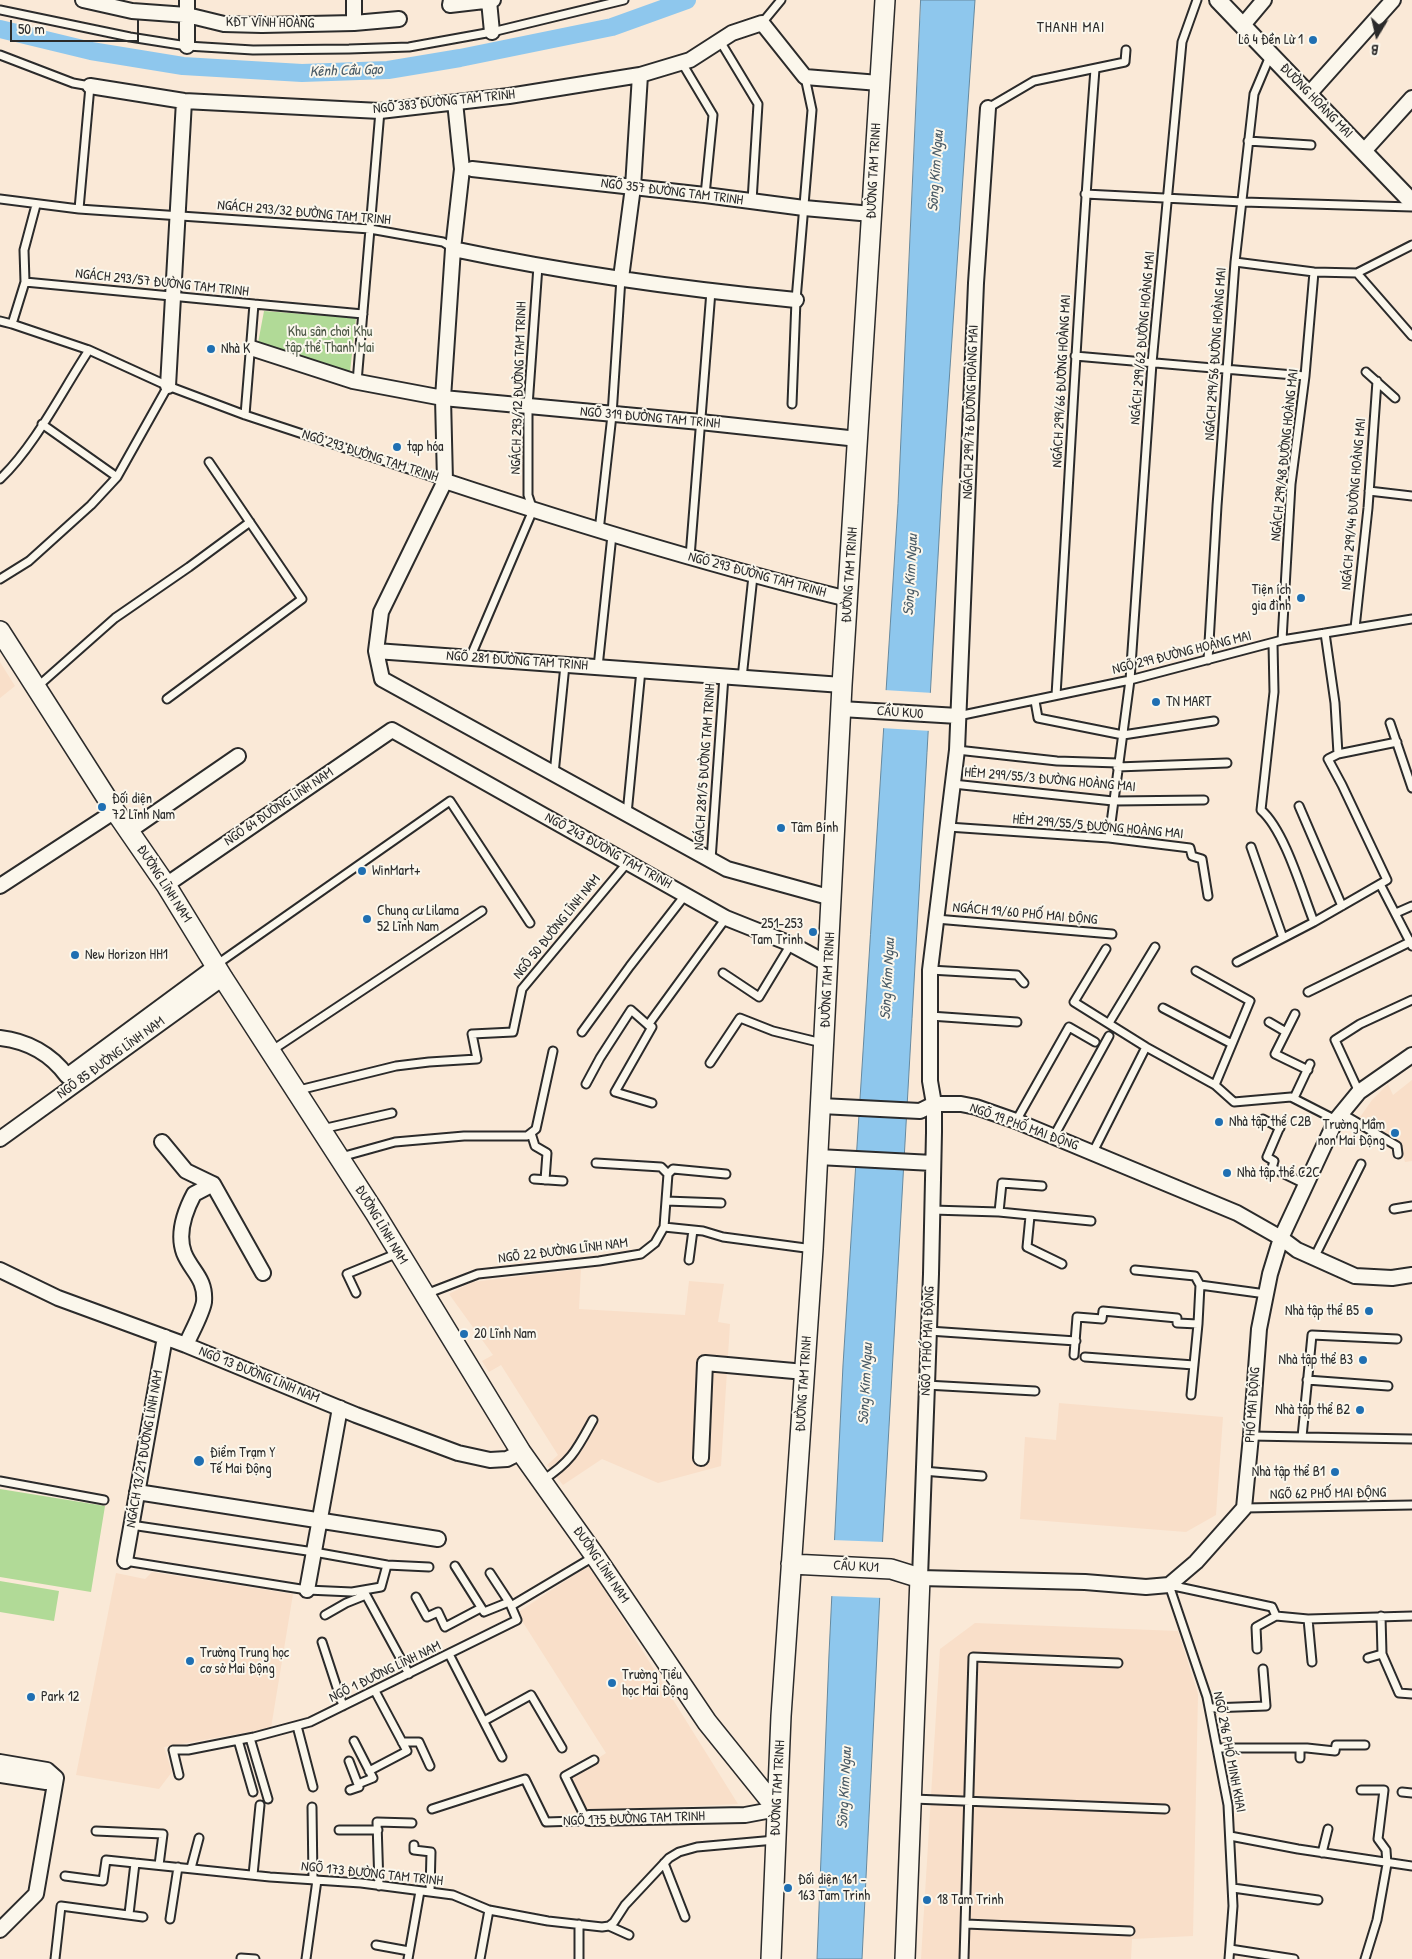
<!DOCTYPE html>
<meta charset="utf-8">
<style>
body{margin:0}
#map{position:relative;width:1412px;height:1959px;overflow:hidden;background:#fae9d7;font-family:"Patrick Hand",sans-serif}
canvas{display:block}
.north{position:absolute;left:1352px;top:10px;width:50px;height:50px;-webkit-text-stroke:4px #fbf7ec;paint-order:stroke;rotate:189deg;font-size:14px;font-weight:700;line-height:20px;text-align:center;color:#2b2b2b}
.north::after{content:'';display:block;margin:auto;width:18px;height:22px;background:#2b2b2b;clip-path:polygon(50% 0,100% 100%,50% 72%,0 100%)}
.scale{position:absolute;left:10px;top:20px;width:129px;height:22px;box-sizing:border-box;border:2px solid #2b2b2b;border-top:0;padding-left:6px;font-size:15px;line-height:18px;white-space:nowrap;color:#2b2b2b;-webkit-text-stroke:4px #fbf7ec;paint-order:stroke}
</style>
<div id="map">
<canvas width="1412" height="1959"></canvas>
<div class="north">B</div>
<div class="scale">50 m</div>
</div>
<script>
const ctx = document.querySelector('canvas').getContext('2d');
ctx.lineJoin = 'round';
function paint(path, color) {
  ctx.fillStyle = color;
  ctx.fill(path, 'evenodd');
}
function trace(path, color, width, dash) {
  ctx.strokeStyle = color;
  ctx.lineWidth = width;
  ctx.lineCap = dash ? 'butt' : 'round';
  ctx.setLineDash(dash || []);
  ctx.stroke(path);
}
function write(font, color, halo, rows, align = 'center') {
  ctx.font = font + ' "Patrick Hand",sans-serif';
  ctx.lineWidth = 4;
  ctx.setLineDash([]);
  ctx.textBaseline = 'middle';
  ctx.strokeStyle = halo;
  ctx.fillStyle = color;
  for (const [text, x, y, turn = 0] of rows) {
    ctx.save();
    ctx.translate(x, y);
    ctx.rotate((+turn || 0) * Math.PI / 180);
    ctx.textAlign = isNaN(turn) ? turn : align;
    if (halo) ctx.strokeText(text, 0, 0);
    ctx.fillText(text, 0, 0);
    ctx.restore();
  }
}
const built = new Path2D(`
 M0,662L15,686L0,698Z
 M1412,1080V1161L1405,1162L1400,1146L1358,1120L1372,1100L1388,1084L1393,1095Z
 M581,1269L579,1309L685,1315L689,1281L724,1284L718,1322L730,1324L721,1466L658,1483L602,1459L563,1485L547,1465L558,1455L501,1365L489,1372L482,1361L493,1355L449,1294L472,1282Z
 M1059,1403L1223,1417L1216,1515L1186,1532L1020,1519L1025,1437L1056,1440Z
 M589,1565L738,1804L586,1811L569,1778L606,1753L517,1613Z
 M152,1572L293,1594L271,1728L164,1747L172,1772L159,1789L76,1775L116,1573L145,1579Z
 M975,1623L1178,1631L1198,1694L1193,1936L1132,1939L1131,1959H921L940,1649Z`);
const green = new Path2D(`
 M264,311L356,318L350,372L258,343Z
 M0,1489L105,1506L91,1592L0,1577Z
 M0,1581L59,1591L54,1621L0,1612Z`);
const water = new Path2D(`
 M921,0H975L942,486L882,1551L862,1959H817L829,1654L843,1365L898,504Z`);
const pier = new Path2D(`
 M884,690L933,693L931,731L881,728Z
 M832,1540L885,1542L883,1598L829,1596Z`);
const canal = new Path2D(`
 M0,29L91,51L183,66L302,73L388,70L460,58L612,27L687,0`);
const service = new Path2D(`
 M0,10L130,37L187,46L253,50L349,49L409,47L492,32L624,0
 M762,23L781,0
 M720,41L758,104L752,201
 M0,55L73,83L90,86L79,209
 M682,63L713,115L705,195
 M988,108L1034,81L1125,62L1126,50
 M1248,141L1311,145
 M1085,194L1243,202L1412,207
 M0,199L79,209L370,229L443,242L453,248
 M36,205L24,250L25,282L12,324L89,350L168,386L245,415L445,481
 M1235,262L1314,272L1357,273L1412,245
 M1357,273L1412,336
 M25,282L254,304L245,415
 M254,304L363,314
 M0,321L12,324
 M1075,356L1305,376
 M1366,372L1395,398
 M357,382L380,111
 M792,404L796,300L812,110L805,77
 M42,424L117,477
 M0,479C35,446 62,391 89,350
 M1369,491L1412,496
 M599,531L612,415L621,278
 M690,557L711,291
 M0,579L29,561L91,505L117,477L168,386
 M1355,628L1368,508L1377,381
 M1282,640L1291,484L1305,376L1314,272
 M1273,643L1274,692L1261,810C1285,831 1302,892 1314,922
 M470,658L533,510L528,495V406L538,266
 M1208,660L1217,506L1235,262L1254,94L1270,56
 M598,667L612,535
 M742,678L753,576
 M37,687L115,618L189,567L250,522
 M1056,695C1069,486 1079,277 1095,69
 M167,699L302,599L209,462
 M1035,701L1038,718L1123,735L1214,721
 M958,716L1130,680L1282,640L1412,619
 M1390,723L1412,788
 M957,750L1057,761L1118,763
 M1338,754L1397,742
 M1117,767L1227,763
 M554,774L565,665
 M953,784L1113,801L1204,800
 M1299,806L1342,906
 M627,814L641,670
 M948,827L1109,838L1190,848L1192,856L1202,859L1208,896
 M1109,838L1130,680L1152,363L1182,42L1197,0
 M1251,847L1283,938
 M711,860L724,676
 M1380,884L1412,946
 M1396,913L1412,906
 M936,919L1112,934
 M1106,949L1074,1002L1146,1047L1215,1085L1234,1102L1291,1097L1336,1120
 M1237,962L1314,922L1387,880L1342,785L1328,759L1338,754L1335,703L1325,633
 M216,965L450,801L530,923
 M930,970L1017,975L1024,983
 M1196,971L1250,1001L1215,1085
 M723,973L759,997L791,944
 M1308,992L1412,941
 M1163,1008L1232,1044
 M1295,1014L1275,1054L1308,1070
 M930,1016L1017,1022
 M1269,1022L1286,1032
 M1109,1023L1155,947
 M648,1025L652,1027L615,1092L652,1103
 M582,1032L630,966L686,894
 M271,1051L482,911
 M710,1063L740,1018L773,1031L822,1043
 M586,1084L600,1058L631,1010L648,1025L726,918
 M299,1090L396,1066L429,1062L477,1059L472,1034L513,1032L522,989L628,862
 M1359,1092L1335,1040L1360,1024L1412,1000
 M1294,1098L1310,1064
 M1341,1113L1397,1146L1398,1154
 M1263,1119L1280,1128
 M1016,1121L1069,1027L1095,1042
 M1282,1122L1267,1157L1274,1161L1272,1168L1305,1184
 M322,1129L392,1113
 M531,1133L535,1146L547,1153L545,1180
 M1054,1136L1109,1036
 M1093,1152L1146,1047
 M341,1157L395,1142L464,1136H527L536,1129L553,1051
 M596,1163L661,1167L668,1174
 M534,1179L563,1181
 M666,1201L721,1203
 M1394,1209L1412,1206
 M932,1210L999,1212L1002,1183L1042,1186
 M999,1212L1091,1221
 M1030,1216L1027,1247L1062,1264
 M664,1227L668,1174L673,1169L726,1174
 M1314,1258L1361,1164
 M689,1260L693,1230
 M1135,1270L1195,1276L1200,1285
 M356,1293L347,1274L398,1253
 M426,1294L478,1274L599,1261L641,1254L655,1243L664,1227L703,1231L723,1237L813,1249
 M929,1331L1076,1341
 M1074,1355L1077,1317L1102,1319L1103,1311L1177,1318V1323L1198,1324
 M1085,1357L1194,1365
 M1307,1380L1388,1386
 M926,1385L1035,1391
 M1191,1395L1198,1324L1200,1285L1266,1294
 M1251,1436L1412,1439
 M1302,1437L1312,1335L1397,1339
 M923,1471L982,1476
 M543,1480C572,1461 577,1449 593,1420
 M0,1481L104,1500
 M1244,1508L1412,1505
 M131,1525L314,1552L387,1565L429,1567
 M125,1561L307,1590L352,1592L381,1587L387,1565
 M455,1566L484,1612L509,1602L511,1606
 M490,1573L509,1602
 M1169,1585L1207,1697L1228,1805L1233,1906L1229,1959
 M1169,1585L1272,1607L1276,1616L1308,1619L1412,1616
 M416,1597L427,1617L438,1612L445,1627L481,1608
 M325,1615L346,1603L366,1595L409,1674
 M1381,1616L1382,1654L1399,1693L1412,1694
 M1308,1619L1312,1662
 M322,1642L343,1706
 M1257,1649L1256,1627L1276,1616
 M449,1654L502,1757
 M1368,1658L1382,1654
 M1210,1708L1266,1706L1263,1669
 M484,1721L531,1695L562,1748
 M297,1726L313,1787
 M250,1738L268,1799
 M238,1740L253,1792
 M354,1741L373,1778L358,1784
 M402,1742H419L430,1766
 M1217,1748H1307L1335,1751L1336,1745H1365
 M1300,1749V1758
 M349,1761L359,1787L350,1790
 M369,1771L407,1751L375,1691
 M179,1775L173,1750H188L254,1737L310,1722L517,1620L511,1606L595,1556
 M1361,1790H1384L1378,1839L1386,1850L1387,1864L1377,1920L1365,1959
 M1402,1792L1412,1793
 M913,1799L1165,1809
 M312,1807L313,1880
 M432,1809L525,1779L546,1822L578,1821L589,1818
 M586,1819L565,1776L594,1760
 M339,1830H378
 M96,1831L163,1834L159,1865
 M1230,1836L1298,1849L1412,1866
 M414,1845V1850L431,1852L430,1892
 M1322,1853L1328,1829
 M664,1863L685,1917
 M191,1868L199,1838
 M253,1875L260,1805
 M65,1876L103,1881L106,1860L270,1877L361,1883L453,1895L489,1910L548,1921L602,1927L609,1926L614,1922L625,1905L669,1858L679,1852L697,1847L775,1840
 M379,1886L377,1822L412,1823
 M1233,1888L1318,1900
 M129,1914L135,1863
 M170,1919L178,1867
 M966,1924L1130,1931
 M609,1926L629,1935
 M376,1945L409,1951
 M1230,1949L1294,1959
 M241,1958L255,1959
 M55,1959L61,1906L143,1917
 M306,1959L317,1880
 M408,1959L420,1891
 M480,1959L489,1910
 M579,1959V1924
 M964,1959L973,1657L1118,1663`);
const minor = new Path2D(`
 M83,0L132,11L187,15L224,24L262,25L354,23L399,19
 M187,0V46
 M451,0L450,5L493,0
 M489,1L492,32
 M354,23V0
 M1243,25L1264,0
 M90,86L184,101L380,111L509,96L640,75L690,60L732,33L762,23L805,77L879,83
 M1309,94L1393,0
 M455,102L462,169L453,249L443,398L445,481L381,612L376,651L382,679L727,869L832,898
 M988,108L976,283L957,750L930,970V1081L934,1104V1132L931,1274L920,1578L1085,1582L1146,1587L1169,1585L1196,1562L1244,1508L1251,1436L1259,1329L1270,1274L1281,1238L1336,1120L1359,1092L1412,1055
 M1364,151L1412,98
 M472,169L705,195L804,208L872,214
 M453,249C567,273 681,289 796,300
 M621,278L633,187L640,75
 M251,348L353,381L443,398L700,422L858,439
 M168,386L184,101
 M445,481C578,525 712,566 848,599
 M376,651L842,685
 M841,709L958,716
 M129,831L238,756
 M166,885L392,730L726,918L791,944L828,964
 M0,886L115,811
 M0,1038C27,1041 51,1054 67,1076L216,966
 M821,1106L920,1111L934,1104H961L976,1107L1016,1121L1237,1213L1281,1238L1297,1250L1355,1276L1392,1278L1412,1275
 M0,1139L223,978
 M162,1142L186,1171L213,1184
 M818,1157L933,1163
 M0,1270L58,1298L186,1345L356,1415L458,1453L490,1460L507,1459L521,1452
 M186,1345C191,1333 202,1314 204,1302C206,1278 191,1271 184,1253C177,1234 185,1211 194,1194L213,1184L263,1273
 M701,1458L705,1363L805,1372
 M137,1492L438,1539
 M125,1561L165,1337
 M307,1590L340,1408
 M0,1762L47,1770L56,1778
 M0,1775L46,1782L56,1778
 M589,1818L745,1815L777,1809
 M0,1930L36,1894L56,1778`);
const tertiary = new Path2D(`
 M1218,0L1412,202`);
const secondary = new Path2D(`
 M0,631L115,811L166,885L223,978L375,1213L521,1452L595,1556L707,1722L777,1809
 M791,1564L891,1569L920,1578L905,1959
 M771,1959L781,1716L813,1249L842,685L885,0`);
const markers = [
 [1313,40,5,"#1f6fb2"],
 [211,349,5,"#1f6fb2"],
 [397,447,5,"#1f6fb2"],
 [1301,598,5,"#1f6fb2"],
 [1156,702,5,"#1f6fb2"],
 [102,807,5,"#1f6fb2"],
 [781,828,5,"#1f6fb2"],
 [362,871,5,"#1f6fb2"],
 [367,919,5,"#1f6fb2"],
 [813,932,5,"#1f6fb2"],
 [75,955,5,"#1f6fb2"],
 [1219,1122,5,"#1f6fb2"],
 [1395,1133,5,"#1f6fb2"],
 [1227,1173,5,"#1f6fb2"],
 [1369,1311,5,"#1f6fb2"],
 [464,1334,5,"#1f6fb2"],
 [1363,1360,5,"#1f6fb2"],
 [1360,1410,5,"#1f6fb2"],
 [199,1461,6,"#1f6fb2"],
 [1335,1472,5,"#1f6fb2"],
 [190,1661,5,"#1f6fb2"],
 [612,1683,5,"#1f6fb2"],
 [31,1697,5,"#1f6fb2"],
 [788,1888,5,"#1f6fb2"],
 [927,1900,5,"#1f6fb2"]
];
const streetNames = [
 ["KĐT VĨNH HOÀNG",270,23,1],
 ["ĐƯỜNG HOÀNG MAI",1316,101,46],
 ["NGÕ 383 ĐƯỜNG TAM TRINH",444,102,-6],
 ["ĐƯỜNG TAM TRINH",874,171,-87],
 ["NGÕ 357 ĐƯỜNG TAM TRINH",672,192,7],
 ["NGÁCH 293/32 ĐƯỜNG TAM TRINH",304,213,5],
 ["NGÁCH 293/57 ĐƯỜNG TAM TRINH",162,283,6],
 ["NGÁCH 299/62 ĐƯỜNG HOÀNG MAI",1143,338,-85],
 ["NGÁCH 299/56 ĐƯỜNG HOÀNG MAI",1216,354,-86],
 ["NGÁCH 299/66 ĐƯỜNG HOÀNG MAI",1062,381,-87],
 ["NGÁCH 293/12 ĐƯỜNG TAM TRINH",519,388,-88],
 ["NGÁCH 299/76 ĐƯỜNG HOÀNG MAI",971,412,-88],
 ["NGÕ 319 ĐƯỜNG TAM TRINH",650,418,5],
 ["NGÁCH 299/48 ĐƯỜNG HOÀNG MAI",1285,455,-84],
 ["NGÕ 293 ĐƯỜNG TAM TRINH",370,456,18],
 ["NGÁCH 299/44 ĐƯỜNG HOÀNG MAI",1354,504,-85],
 ["NGÕ 293 ĐƯỜNG TAM TRINH",757,575,15],
 ["ĐƯỜNG TAM TRINH",850,575,-86],
 ["NGÕ 299 ĐƯỜNG HOÀNG MAI",1182,653,-14],
 ["NGÕ 281 ĐƯỜNG TAM TRINH",517,661,4],
 ["CẦU KU0",900,713,4],
 ["NGÁCH 281/5 ĐƯỜNG TAM TRINH",705,767,-86],
 ["HẺM 299/55/3 ĐƯỜNG HOÀNG MAI",1050,780,5],
 ["NGÕ 64 ĐƯỜNG LĨNH NAM",279,807,-34],
 ["HẺM 299/55/5 ĐƯỜNG HOÀNG MAI",1098,827,5],
 ["NGÕ 243 ĐƯỜNG TAM TRINH",608,851,29],
 ["ĐƯỜNG LĨNH NAM",164,884,57],
 ["NGÁCH 19/60 PHỐ MAI ĐỘNG",1025,914,5],
 ["NGÕ 50 ĐƯỜNG LĨNH NAM",557,927,-51],
 ["ĐƯỜNG TAM TRINH",828,980,-87],
 ["NGÕ 85 ĐƯỜNG LĨNH NAM",111,1058,-36],
 ["NGÕ 19 PHỐ MAI ĐỘNG",1024,1127,20],
 ["ĐƯỜNG LĨNH NAM",381,1225,59],
 ["NGÕ 22 ĐƯỜNG LĨNH NAM",563,1251,-7],
 ["NGÕ 1 PHỐ MAI ĐỘNG",928,1341,-88],
 ["NGÕ 13 ĐƯỜNG LĨNH NAM",259,1375,22],
 ["ĐƯỜNG TAM TRINH",804,1384,-86],
 ["PHỐ MAI ĐỘNG",1253,1405,-86],
 ["NGÁCH 13/21 ĐƯỜNG LĨNH NAM",145,1449,-80],
 ["NGÕ 62 PHỐ MAI ĐỘNG",1328,1494,-1],
 ["ĐƯỜNG LĨNH NAM",601,1565,56],
 ["CẦU KU1",856,1567,3],
 ["NGÕ 1 ĐƯỜNG LĨNH NAM",385,1672,-26],
 ["NGÕ 296 PHỐ MINH KHAI",1229,1752,79],
 ["ĐƯỜNG TAM TRINH",778,1788,-87],
 ["NGÕ 175 ĐƯỜNG TAM TRINH",634,1819,-2],
 ["NGÕ 173 ĐƯỜNG TAM TRINH",372,1874,6]
];
const poiNames = [
 ["Lô 4 Đền Lừ 1",1303,40,"right"],
 ["Nhà K",221,349],
 ["tạp hóa",407,447],
 ["Tiện ích",1291,590,"right"],
 ["gia đình",1291,606,"right"],
 ["TN MART",1166,702],
 ["Đối diện",112,799],
 ["72 Lĩnh Nam",112,815],
 ["Tâm Bính",791,828],
 ["WinMart+",372,871],
 ["Chung cư Lilama",377,911],
 ["52 Lĩnh Nam",377,927],
 ["251-253",803,924,"right"],
 ["Tam Trinh",803,940,"right"],
 ["New Horizon HH1",85,955],
 ["Nhà tập thể C2B",1229,1122],
 ["Trường Mầm",1385,1125,"right"],
 ["non Mai Động",1385,1141,"right"],
 ["Nhà tập thể C2C",1237,1173],
 ["Nhà tập thể B5",1359,1311,"right"],
 ["20 Lĩnh Nam",474,1334],
 ["Nhà tập thể B3",1353,1360,"right"],
 ["Nhà tập thể B2",1350,1410,"right"],
 ["Điểm Trạm Y",210,1453],
 ["Tế Mai Động",210,1469],
 ["Nhà tập thể B1",1325,1472,"right"],
 ["Trường Trung học",200,1653],
 ["cơ sở Mai Động",200,1669],
 ["Trường Tiểu",622,1675],
 ["học Mai Động",622,1691],
 ["Park 12",41,1697],
 ["Đối diện 161 -",798,1880],
 ["163 Tam Trinh",798,1896],
 ["18 Tam Trinh",937,1900]
];
const parkNames = [
 ["Khu sân chơi Khu",330,332],
 ["tập thể Thanh Mai",330,348]
];
const neighbourhoodNames = [
 ["THANH MAI",1071,28]
];
const waterNames = [
 ["Kênh Cầu Gạo",346,71,-2],
 ["Sông Kim Ngưu",936,171,-86],
 ["Sông Kim Ngưu",911,575,-87],
 ["Sông Kim Ngưu",888,979,-87],
 ["Sông Kim Ngưu",866,1384,-87],
 ["Sông Kim Ngưu",845,1788,-87]
];
paint(built, '#f9dfc9');
paint(green, '#b1da97');
paint(water, '#8ec7ed');
trace(water, '#66899f', 1);
paint(pier, '#fae9d7');
trace(canal, '#8ec7ed', 18);
trace(service, '#2b2b2b', 11);
trace(minor, '#2b2b2b', 18);
trace(tertiary, '#2b2b2b', 20);
trace(secondary, '#2b2b2b', 22);
trace(service, '#fbf7ec', 7);
trace(minor, '#fbf7ec', 14);
trace(tertiary, '#fbf7ec', 16);
trace(secondary, '#fbf7ec', 19);
for (const [x, y, r, color] of markers) {
  const dot = new Path2D();
  dot.arc(x, y, r, 0, 2 * Math.PI);
  ctx.fillStyle = color;
  ctx.fill(dot);
  trace(dot, '#fbf7ec', 2);
}
write('14px', '#2b2b2b', '#fbf7ec', streetNames);
write('14px', '#2b2b2b', '#fbf7ec', poiNames, 'left');
write('14px', '#4c5746', '#fbf7ec', parkNames);
ctx.letterSpacing = '1px';
write('15px', '#2b2b2b', '#fbf7ec', neighbourhoodNames);
ctx.letterSpacing = '0px';
write('italic 15px', '#495a65', '#fbf7ec', waterNames);
</script>
